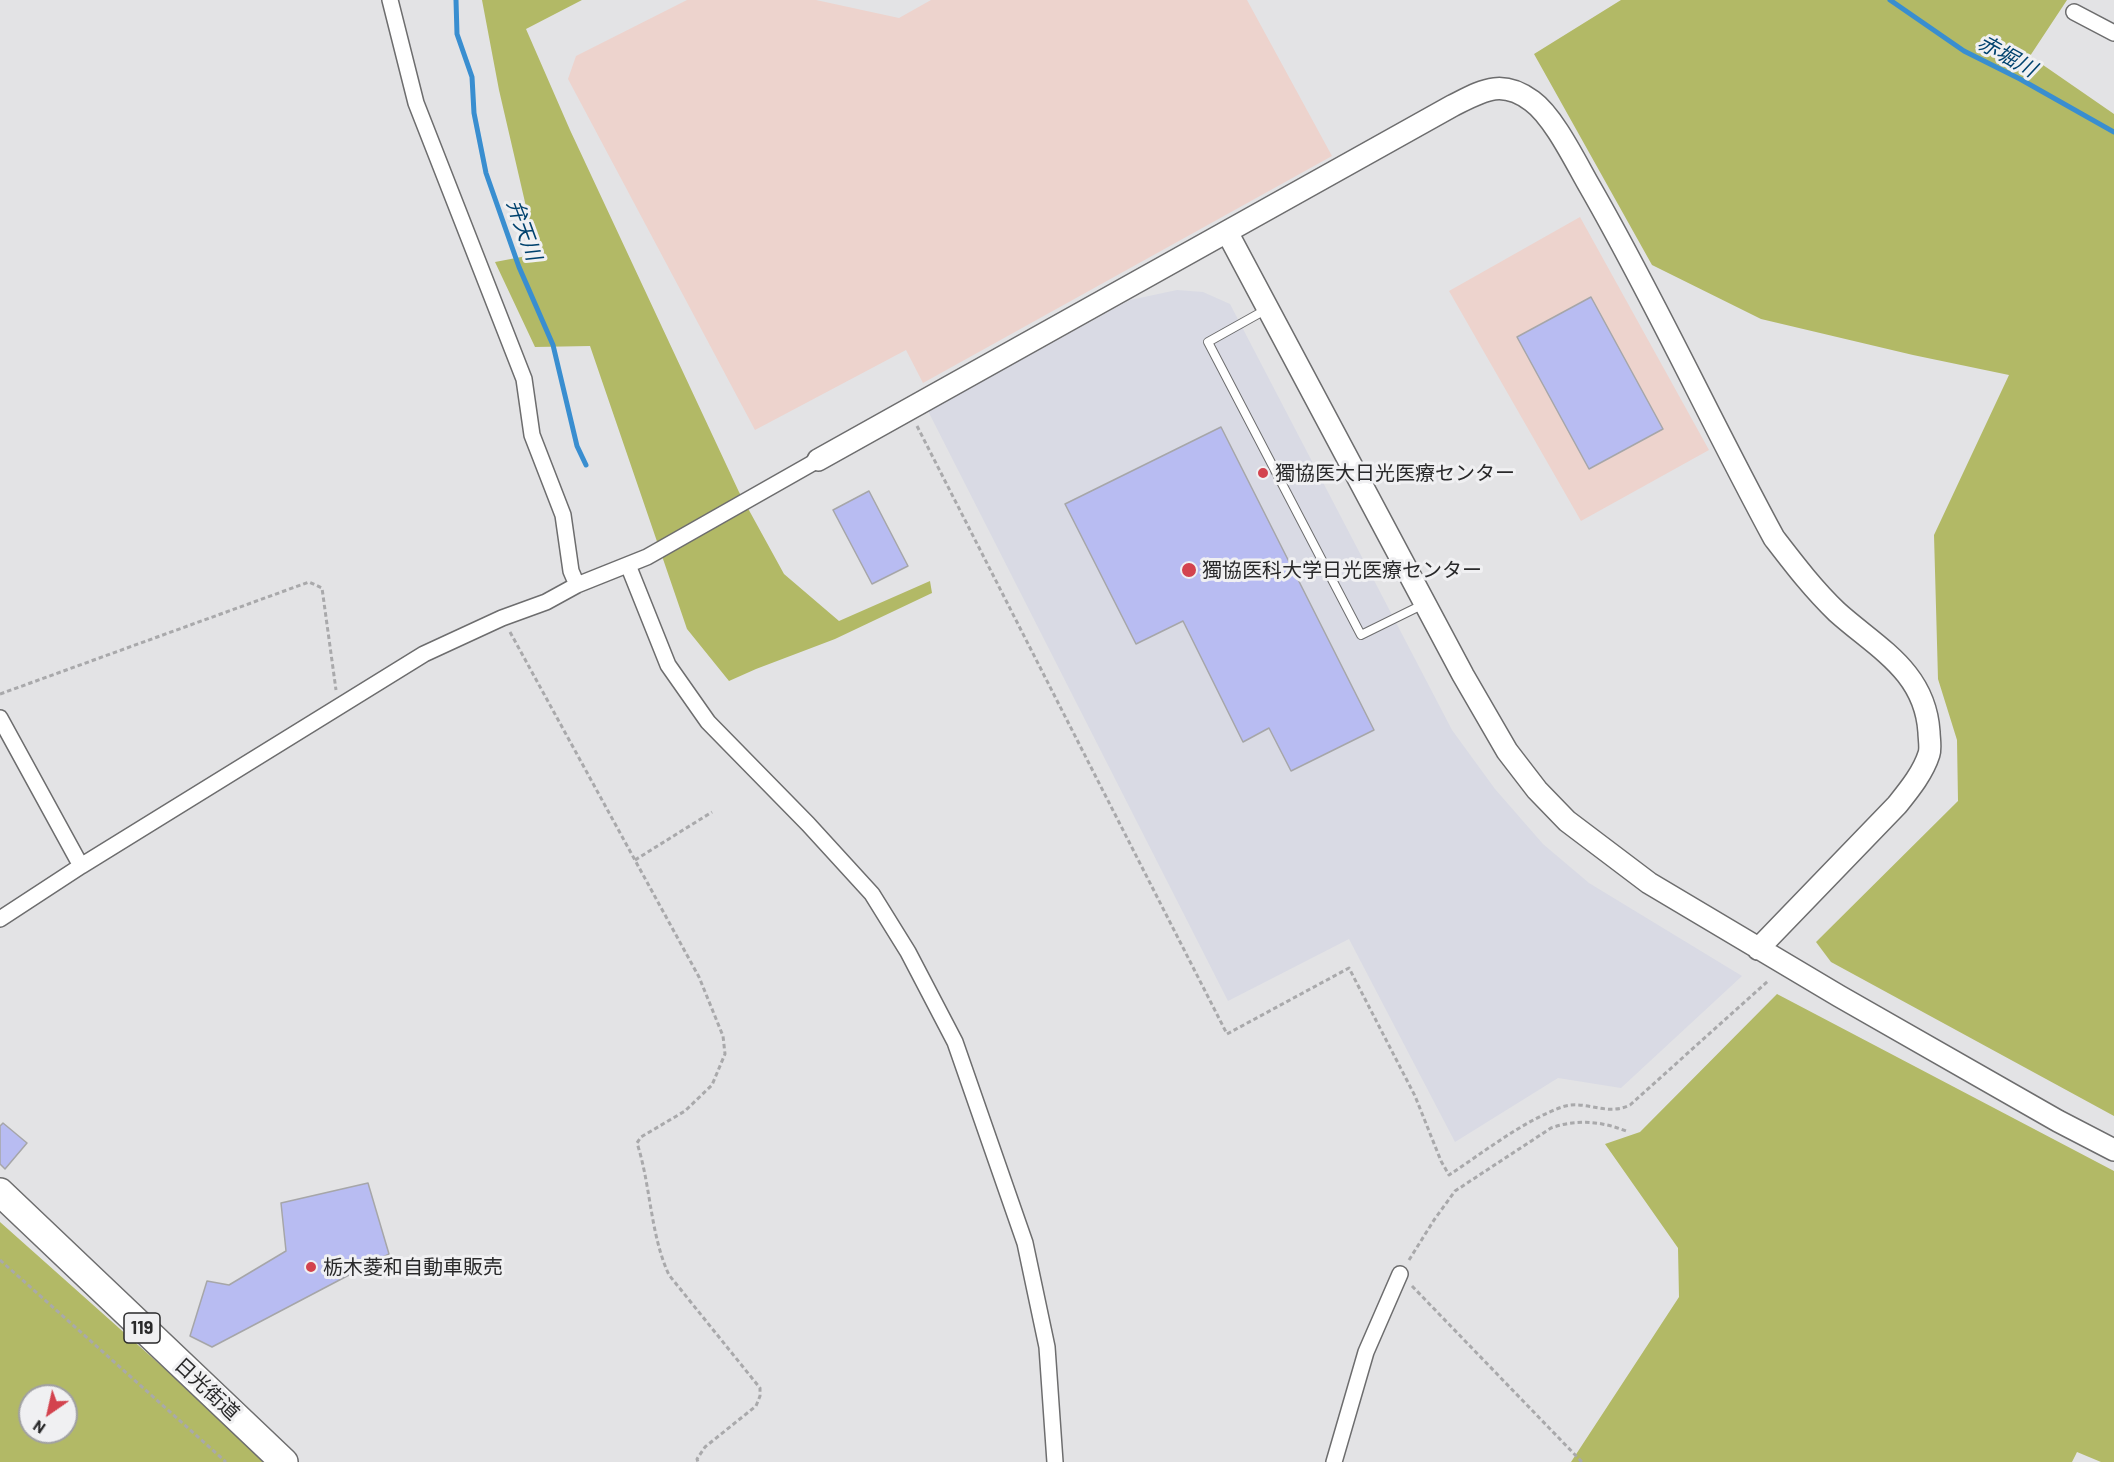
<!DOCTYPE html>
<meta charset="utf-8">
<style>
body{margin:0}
#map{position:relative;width:2114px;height:1462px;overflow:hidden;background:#e3e3e5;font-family:Barlow,sans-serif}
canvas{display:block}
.north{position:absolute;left:18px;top:1384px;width:60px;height:60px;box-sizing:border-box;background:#f0f0f2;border:2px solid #a0a0a2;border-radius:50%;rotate:214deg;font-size:16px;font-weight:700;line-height:24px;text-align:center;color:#29292a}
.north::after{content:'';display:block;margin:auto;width:21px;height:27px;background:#d3434e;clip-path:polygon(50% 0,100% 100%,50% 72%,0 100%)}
</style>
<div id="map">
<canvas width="2114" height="1462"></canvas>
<div class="north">N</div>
</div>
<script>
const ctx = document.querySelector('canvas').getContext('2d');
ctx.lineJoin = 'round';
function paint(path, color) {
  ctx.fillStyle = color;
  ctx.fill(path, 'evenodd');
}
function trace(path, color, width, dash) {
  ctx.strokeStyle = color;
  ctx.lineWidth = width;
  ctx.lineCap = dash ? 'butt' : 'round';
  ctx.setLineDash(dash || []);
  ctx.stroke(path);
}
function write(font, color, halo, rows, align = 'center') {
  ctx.font = font + ' Barlow,"Noto Sans JP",sans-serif';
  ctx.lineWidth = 6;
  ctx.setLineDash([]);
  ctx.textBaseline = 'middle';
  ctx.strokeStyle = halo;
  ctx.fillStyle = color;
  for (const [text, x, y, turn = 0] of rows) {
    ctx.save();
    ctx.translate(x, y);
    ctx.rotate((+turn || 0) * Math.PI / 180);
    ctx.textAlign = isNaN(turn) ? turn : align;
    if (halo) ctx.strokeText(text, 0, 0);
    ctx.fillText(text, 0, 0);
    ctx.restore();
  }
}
const commercial = new Path2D(`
 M687,0H816L899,18L931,0H1247L1332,156L923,383L906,350L755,430L568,79L576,56Z
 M1580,217L1709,450L1581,521L1449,291Z`);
const built = new Path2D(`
 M1177,290L1203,292L1230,304L1452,730L1495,789L1543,844L1589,883L1742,976L1621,1088L1558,1078L1455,1142L1349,939L1228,1001L928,411L1130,300Z`);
const green = new Path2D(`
 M482,0H582L526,29L570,130L739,492L784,574L839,621L930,581L932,593L835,639L756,669L729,681L687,629L590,346L535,347L495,262L537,254L499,90Z
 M1621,0H2067L2030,56L2114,114V1116L1831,962L1816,942L1958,801L1957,740L1938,679L1934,535L2009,375L1913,355L1761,319L1652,265L1534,54Z
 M1777,994L2114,1171V1462H2101L2077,1452L2072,1462H1571L1679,1297L1678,1248L1605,1144L1640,1132Z
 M0,1222L211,1410L266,1462H0ZM30,1396H66V1432H30Z`);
const stream = new Path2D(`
 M456,0L457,34L472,77L474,113L486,173L519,267L553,345L577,446L586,465
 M1890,0L1964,51L2020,79L2114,132`);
const building = new Path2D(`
 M1591,297L1663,429L1589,469L1517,337Z
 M1221,427L1374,730L1291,771L1269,728L1243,742L1183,621L1136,644L1065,504Z
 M869,491L908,566L872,584L833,510Z
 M3,1123L27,1143L5,1169L0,1164V1126Z
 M368,1183L389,1254L212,1347L190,1336L207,1281L229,1285L286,1251L281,1203Z`);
const path = new Path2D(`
 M917,426L1227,1034L1349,968L1415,1096L1441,1161L1449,1175C1484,1152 1523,1121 1562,1107C1586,1099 1606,1117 1630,1105L1768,981
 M510,632L699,977L723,1036L725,1054L712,1085L685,1111L641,1137L637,1143C651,1186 650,1234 669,1275L760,1388V1396L756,1406L705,1447L697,1459L698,1462
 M0,694L309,582L322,588L336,690
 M635,860L712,812
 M0,1260L226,1462
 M1409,1260L1434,1220L1455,1191L1551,1128C1576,1119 1601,1121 1626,1131
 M1412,1286L1582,1462`);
const lane = new Path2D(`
 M1267,309L1208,342L1361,635L1424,604`);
const street = new Path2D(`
 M390,0L416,103L524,379L532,435L563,515L571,571L577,585
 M2074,12L2114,33
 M628,565L668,665L708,722L808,824L872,894L908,952L955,1042L1025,1243L1047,1347L1055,1462
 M0,718L81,866
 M0,919L81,866L424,654L502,618L546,602L577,585L647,557L818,460
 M1334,1462L1366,1352L1400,1274`);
const secondary = new Path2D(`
 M1227,232L1463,675L1507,751L1537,790L1567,821L1649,883L1839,996L2058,1121L2114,1150
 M818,460L1452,106C1482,91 1501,78 1532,101C1554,117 1576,163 1590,187C1656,302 1711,422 1774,538C1794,564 1813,589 1837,612C1877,648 1925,671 1929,732C1929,738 1931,748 1929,754C1923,773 1909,790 1897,805L1758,949`);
const highway = new Path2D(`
 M0,1192L284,1462`);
const markers = [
 [1263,473,6,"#d3434e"],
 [1189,570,8,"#d3434e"],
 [311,1267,6,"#d3434e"]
];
const shields = [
 [142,1328,36]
];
const shieldNames = [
 ["119",142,1328]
];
const poiNames = [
 ["獨協医大日光医療センター",1275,473],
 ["獨協医科大学日光医療センター",1202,570],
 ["栃木菱和自動車販売",323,1267]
];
const streetNames = [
 ["日光街道",207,1389,43]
];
const waterNames = [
 ["赤堀川",2007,56,29],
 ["弁天川",524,230,70]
];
paint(commercial, '#edd3cd');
paint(built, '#d9dae4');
paint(green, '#b2b966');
trace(stream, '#398ed0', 5);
paint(building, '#b8bcf2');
trace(building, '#a6a6a8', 1.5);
trace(lane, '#6d6d6e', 10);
trace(street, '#6d6d6e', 18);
trace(secondary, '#6d6d6e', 24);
trace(highway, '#6d6d6e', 30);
trace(path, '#a9a9ab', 3, [4.5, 3]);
trace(lane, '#fff', 8);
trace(street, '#fff', 15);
trace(secondary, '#fff', 21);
trace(highway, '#fff', 27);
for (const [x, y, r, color] of markers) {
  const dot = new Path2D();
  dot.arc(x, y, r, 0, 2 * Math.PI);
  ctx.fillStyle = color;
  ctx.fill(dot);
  trace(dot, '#f0f0f2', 2);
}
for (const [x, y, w] of shields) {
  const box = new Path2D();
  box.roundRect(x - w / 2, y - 15, w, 30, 4.5);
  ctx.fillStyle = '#f0f0f2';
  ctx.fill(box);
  trace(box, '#29292a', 1.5);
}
write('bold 18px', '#29292a', null, shieldNames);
write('20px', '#29292a', '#f0f0f2', poiNames, 'left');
write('20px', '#29292a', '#f0f0f2', streetNames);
write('italic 21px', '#00426e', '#f0f0f2', waterNames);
</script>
